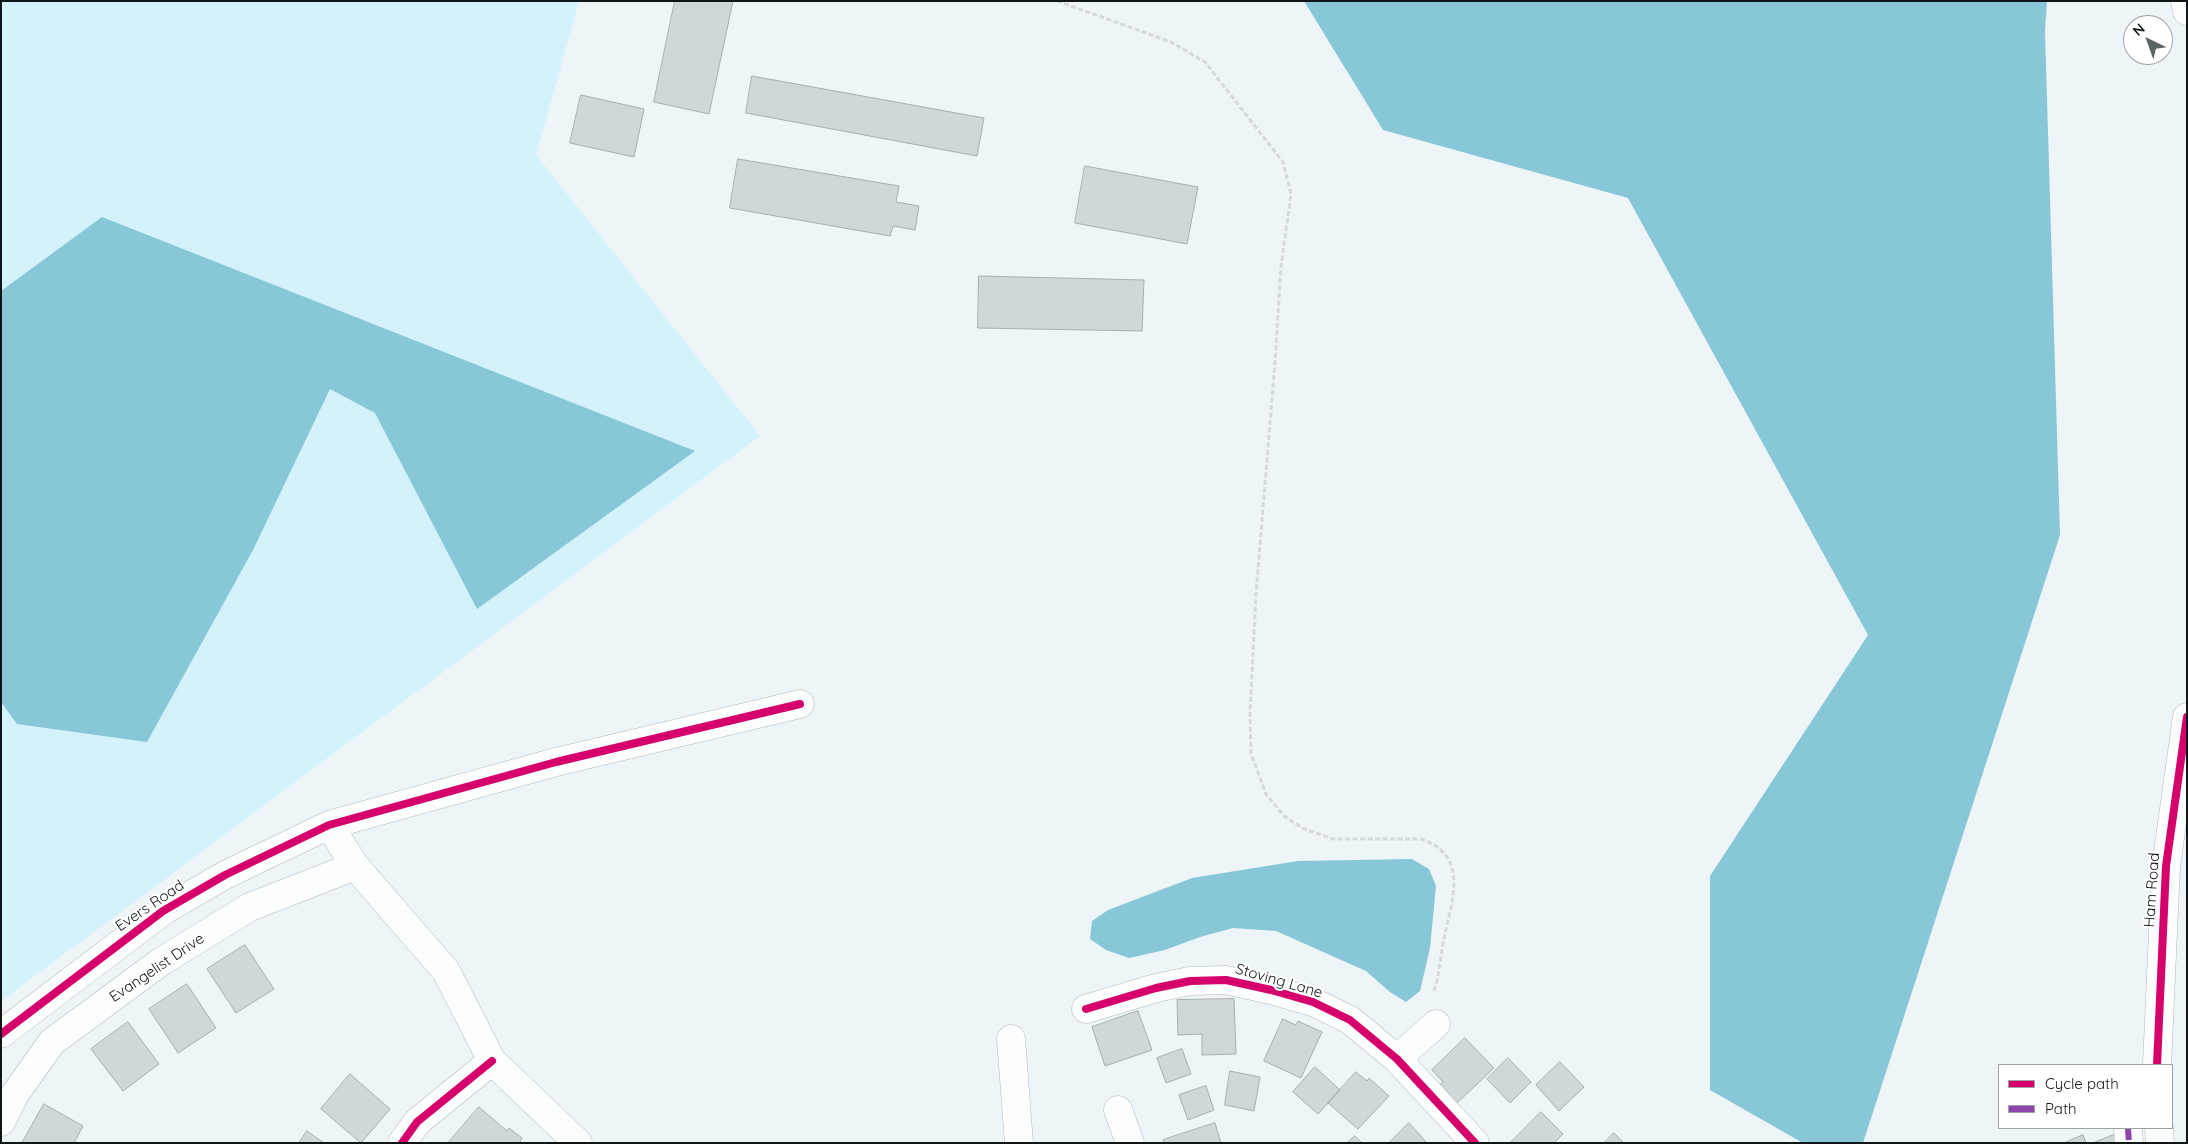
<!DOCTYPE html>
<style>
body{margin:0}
#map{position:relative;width:2188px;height:1144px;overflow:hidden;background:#edf5f8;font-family:Quicksand,sans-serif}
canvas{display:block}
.frame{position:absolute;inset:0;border:2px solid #101617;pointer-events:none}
.legend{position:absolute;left:1998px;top:1064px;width:175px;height:65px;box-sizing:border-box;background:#fff;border:1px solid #9fa2a2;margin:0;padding:6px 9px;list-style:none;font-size:15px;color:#101617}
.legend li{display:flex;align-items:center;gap:10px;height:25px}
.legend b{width:25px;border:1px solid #9fa2a2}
.north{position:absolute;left:2123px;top:15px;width:50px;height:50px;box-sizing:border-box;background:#fff;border:1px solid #9fa2a2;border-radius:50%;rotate:318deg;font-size:14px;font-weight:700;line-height:20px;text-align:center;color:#101617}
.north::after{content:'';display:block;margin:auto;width:18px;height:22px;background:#5d6466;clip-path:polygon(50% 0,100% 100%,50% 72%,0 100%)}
</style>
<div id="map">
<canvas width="2188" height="1144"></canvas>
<div class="frame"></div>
<ul class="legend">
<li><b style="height:6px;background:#d6006c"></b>Cycle path</li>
<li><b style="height:6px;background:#8e44ad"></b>Path</li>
</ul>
<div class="north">N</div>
</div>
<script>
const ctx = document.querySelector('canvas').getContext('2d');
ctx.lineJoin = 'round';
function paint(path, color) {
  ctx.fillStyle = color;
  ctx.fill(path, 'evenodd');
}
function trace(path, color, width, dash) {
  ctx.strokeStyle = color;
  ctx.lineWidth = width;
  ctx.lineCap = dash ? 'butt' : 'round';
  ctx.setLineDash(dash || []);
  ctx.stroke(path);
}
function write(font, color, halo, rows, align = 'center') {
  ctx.font = font + ' Quicksand,sans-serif';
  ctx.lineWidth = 4.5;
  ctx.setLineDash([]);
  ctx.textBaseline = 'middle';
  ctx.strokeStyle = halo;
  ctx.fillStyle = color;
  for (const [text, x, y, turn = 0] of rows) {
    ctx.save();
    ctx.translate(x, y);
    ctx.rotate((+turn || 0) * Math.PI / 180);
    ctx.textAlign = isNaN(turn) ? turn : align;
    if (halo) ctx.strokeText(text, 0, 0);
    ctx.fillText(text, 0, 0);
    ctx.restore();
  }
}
const green = new Path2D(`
 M1,1H579L536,155L760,436L1,1001Z`);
const water = new Path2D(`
 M1304,1H2047L2045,31L2060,535L1863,1143H1803L1710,1090V876L1868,635L1628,198L1383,130Z
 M102,217L695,451L477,609L375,413L330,389L253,550L147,742L17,724L1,702V291Z
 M1412,859L1429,869L1436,886L1430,948L1420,991L1406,1002L1390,992L1366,971L1276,931L1233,928L1200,937L1165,950L1129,958L1106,950L1090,939L1092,921L1108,910L1192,878L1298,861Z`);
const building = new Path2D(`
 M675,1H733L709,114L654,102Z
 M752,76L984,118L977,156L746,113Z
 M581,95L644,109L634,157L570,143Z
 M738,159L899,186L896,202L919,206L915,230L893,226L890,236L730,208Z
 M1085,166L1198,187L1187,244L1075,223Z
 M979,276L1144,280L1142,331L978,328Z
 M245,945L274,989L236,1013L207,969Z
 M187,984L216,1028L178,1053L149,1009Z
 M1234,999L1236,1054L1202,1055V1034L1178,1035L1177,1000Z
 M1138,1011L1152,1050L1105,1066L1092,1027Z
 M1283,1019L1296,1025L1298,1021L1322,1032L1301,1078L1264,1061Z
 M128,1022L159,1064L123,1091L91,1049Z
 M1465,1038L1494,1068L1455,1105L1437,1087L1443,1082L1432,1070Z
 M1182,1049L1191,1074L1166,1083L1157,1058Z
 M1508,1058L1531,1082L1510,1103L1487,1079Z
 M1560,1062L1584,1087L1559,1111L1536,1085Z
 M1315,1067L1340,1090L1318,1114L1293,1092Z
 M1230,1071L1260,1077L1254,1111L1225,1105Z
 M1356,1072L1367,1081L1369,1078L1389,1096L1358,1129L1328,1103Z
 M350,1074L390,1109L361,1143L321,1109Z
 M1206,1086L1214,1110L1188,1120L1179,1095Z
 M44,1104L83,1126L74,1143H22Z
 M479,1107L507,1131L509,1128L522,1138L520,1141L522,1143H448Z
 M1541,1112L1563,1134L1554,1143H1510Z
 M1215,1123L1221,1143H1164L1163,1140Z
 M1409,1123L1427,1143H1389Z
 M307,1131L324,1143H299Z
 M1614,1133L1624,1143H1604Z
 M2116,1134L2120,1143H2093Z
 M2083,1135L2086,1143H2064Z
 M1355,1136L1362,1143H1347Z`);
const path = new Path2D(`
 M1057,1L1171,42L1205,62L1283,162L1291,194L1281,266L1275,362L1256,594L1250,713L1251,754L1266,794L1284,816L1302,828L1333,839H1421C1471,856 1451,902 1444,939C1440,957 1440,976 1433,993`);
const street = new Path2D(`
 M2185,1L2187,11
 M329,825L355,866L446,971L492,1061L578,1143
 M1086,1009L1156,988L1190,981L1226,980L1271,990L1313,1002L1350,1020L1397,1059L1475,1143
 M1,1034L163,911L225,875L329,825L556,762L800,704
 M1011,1039L1019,1143
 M1397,1059L1436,1024
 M2157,1065L2166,866L2187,717
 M1118,1110L1130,1143
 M1,1122L15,1094L52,1042L162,961L250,907L355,866
 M2128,1128L2129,1143
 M2159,1128L2160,1143
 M402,1143L417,1122L492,1061`);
const quiet = new Path2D(`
 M2128,1128L2129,1143`);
const cycleway = new Path2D(`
 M1086,1009L1156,988L1190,981L1226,980L1271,990L1313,1002L1350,1020L1397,1059L1475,1143
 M1,1034L163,911L225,875L329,825L556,762L800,704
 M2157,1065L2166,866L2187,717
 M402,1143L417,1122L492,1061`);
const streetNames = [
 ["Ham Road",2152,890,-86],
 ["Evers Road",150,906,-34],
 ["Evangelist Drive",157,968,-34],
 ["Stoving Lane",1279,981,16]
];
paint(green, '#d3f2fb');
paint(water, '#88c7d7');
paint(building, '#d0d7d9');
trace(building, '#a7aeaf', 1);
trace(street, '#b3b9bc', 29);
trace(path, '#d6d8d9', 3, [5, 2.5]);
trace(street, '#fcfefe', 28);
trace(quiet, '#8e44ad', 6, [12, 6]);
trace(cycleway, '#d6006c', 8);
write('15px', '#101617', '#fff', streetNames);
</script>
